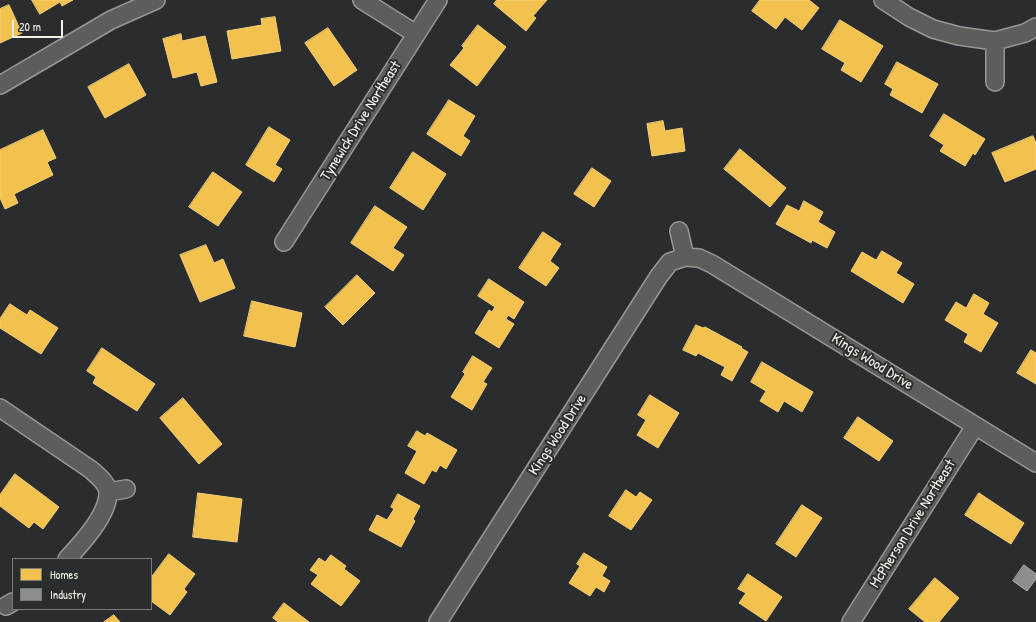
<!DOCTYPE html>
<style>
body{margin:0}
#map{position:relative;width:1036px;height:622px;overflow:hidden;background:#2b2c2d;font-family:"Patrick Hand",sans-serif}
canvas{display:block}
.legend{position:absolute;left:12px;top:558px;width:140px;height:52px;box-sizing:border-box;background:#2a2d2e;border:1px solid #7b7b78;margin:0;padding:5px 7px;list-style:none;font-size:12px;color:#f4f1e8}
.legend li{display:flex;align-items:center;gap:8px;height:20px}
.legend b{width:20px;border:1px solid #7b7b78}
.scale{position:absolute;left:12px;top:20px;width:51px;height:18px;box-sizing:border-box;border:2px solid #f4f1e8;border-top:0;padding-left:5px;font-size:12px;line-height:14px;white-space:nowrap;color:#f4f1e8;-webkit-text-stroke:3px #2a2d2e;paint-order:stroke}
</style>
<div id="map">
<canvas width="1036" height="622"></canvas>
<ul class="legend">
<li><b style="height:11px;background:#f2c14e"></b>Homes</li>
<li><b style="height:11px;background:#8d8d92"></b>Industry</li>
</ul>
<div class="scale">20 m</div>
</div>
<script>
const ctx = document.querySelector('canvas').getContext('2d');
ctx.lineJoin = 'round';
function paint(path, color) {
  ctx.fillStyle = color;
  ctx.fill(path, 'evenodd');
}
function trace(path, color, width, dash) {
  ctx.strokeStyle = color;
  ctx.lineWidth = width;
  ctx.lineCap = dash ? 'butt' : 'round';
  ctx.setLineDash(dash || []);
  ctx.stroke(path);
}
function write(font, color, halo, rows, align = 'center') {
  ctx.font = font + ' "Patrick Hand",sans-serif';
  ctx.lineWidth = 4;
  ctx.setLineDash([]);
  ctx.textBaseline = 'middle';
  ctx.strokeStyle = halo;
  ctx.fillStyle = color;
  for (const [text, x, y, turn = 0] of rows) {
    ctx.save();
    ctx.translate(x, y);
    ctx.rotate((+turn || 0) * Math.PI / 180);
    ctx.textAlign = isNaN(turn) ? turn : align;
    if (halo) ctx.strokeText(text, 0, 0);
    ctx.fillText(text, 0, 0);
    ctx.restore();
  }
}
const homes = new Path2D(`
 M32,0H73L62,6L60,2L40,14Z
 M497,0H547L533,16L536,18L526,31L494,4Z
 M760,0H809L819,8L802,30L785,17L776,29L752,11Z
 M9,5L22,33L0,43V9Z
 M275,17L281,51L232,59L227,31L262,25L261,19Z
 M840,20L883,46L861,82L841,70L845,63L822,49Z
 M478,25L506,47L477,86L450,65L464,48L462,46Z
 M328,28L357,70L334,86L305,43Z
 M181,34L182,41L205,36L217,82L201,86L197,72L173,78L163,39Z
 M897,62L938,84L922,113L890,95L893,89L885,84Z
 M129,64L146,95L105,118L88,87Z
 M449,100L475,116L463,136L470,141L461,156L427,134Z
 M944,114L985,139L975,155L973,153L965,166L940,151L944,145L930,136Z
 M663,121L665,131L682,128L685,151L652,156L647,124Z
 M269,127L290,140L275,165L282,169L274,182L246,165Z
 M43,130L56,158L47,162L53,175L14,194L18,203L5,209L0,198V150Z
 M1033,136L1036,143V169L1005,182L992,153Z
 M740,149L786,188L770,207L724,169Z
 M413,152L446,174L423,210L390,188Z
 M592,168L611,181L594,207L574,194Z
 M213,172L242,192L218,226L189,207Z
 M804,201L823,212L818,222L835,232L827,248L812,240L811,243L776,224L787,205L799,211Z
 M375,206L407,227L393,248L404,255L393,271L351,243Z
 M543,232L561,244L550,261L559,268L546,286L519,268Z
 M206,245L214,263L223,259L235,288L200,302L180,255Z
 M882,251L902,263L896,273L914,284L903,303L851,271L862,252L876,260Z
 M357,275L375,293L343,325L325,307Z
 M489,279L524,302L514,319L508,315L506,319L514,324L499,348L475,333L489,310L492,312L495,307L478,296Z
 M974,294L989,303L983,314L998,323L981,352L964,342L968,334L945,320L956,302L966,308Z
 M252,301L302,313L295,347L244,336Z
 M10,304L27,315L30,310L58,328L41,354L0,328V319Z
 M696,325L703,328L705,327L742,347L741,348L748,352L732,381L721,375L725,367L698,353L696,356L683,350Z
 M102,348L155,384L137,411L93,383L96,377L87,371Z
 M1031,350L1036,353V384L1017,373Z
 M473,356L492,368L483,382L487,384L472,410L451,397L465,374L463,372Z
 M762,362L813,392L802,412L784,401L778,412L760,401L766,391L751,382Z
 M650,395L679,413L658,448L637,435L646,420L638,415Z
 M183,398L222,444L199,464L160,418Z
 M858,417L893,441L879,461L844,438Z
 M417,431L425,436L427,433L457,450L446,469L440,465L436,472L432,470L424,484L405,473L417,451L408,446Z
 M15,474L59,507L43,529L34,522L29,528L0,506V495Z
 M626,490L636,497L640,492L652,500L631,530L609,516Z
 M198,493L242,499L237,542L193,537Z
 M979,493L1024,523L1011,544L965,515Z
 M398,494L420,506L413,519L415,521L401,547L369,530L377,515L387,520L394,509L391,507Z
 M802,505L822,518L796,557L776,544Z
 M584,553L607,567L602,576L610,581L604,592L596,587L590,596L569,583L580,566L577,564Z
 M169,554L195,574L184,589L187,592L170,615L151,601V578Z
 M331,555L346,566L344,569L360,581L341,606L311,584L318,575L310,570L319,558L325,562Z
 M748,574L782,597L766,621L739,603L746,593L738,589Z
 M935,578L959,598L939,622H925L909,609Z
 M284,603L309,622H278L273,618Z
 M114,615L120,622H104Z`);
const industry = new Path2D(`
 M1024,565L1036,574V579L1027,591L1013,581Z`);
const street = new Path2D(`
 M362,0L416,34
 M883,0L909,17L933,29L959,36L995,41L1025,33L1036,27
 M995,41V82
 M0,85L111,20L156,0
 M679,231L685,257
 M284,242L438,0
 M0,408L90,469C97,475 108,483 108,493C108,515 81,544 67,559
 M108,492L126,489
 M6,606L13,602
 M438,622L659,276L670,262L685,257L699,258L712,264L1036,463
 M851,622L975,426`);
const streetNames = [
 ["Tynewick Drive Northeast",361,121,-58],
 ["Kings Wood Drive",872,362,32],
 ["Kings Wood Drive",558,435,-57],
 ["McPherson Drive Northeast",913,524,-58]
];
paint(homes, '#f2c14e');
trace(homes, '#f3cf7c', 1);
paint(industry, '#8d8d92');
trace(industry, '#acabac', 1);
trace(street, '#979796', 20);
trace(street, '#5d5d5c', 17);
write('15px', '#f4f1e8', '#2a2d2e', streetNames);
</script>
